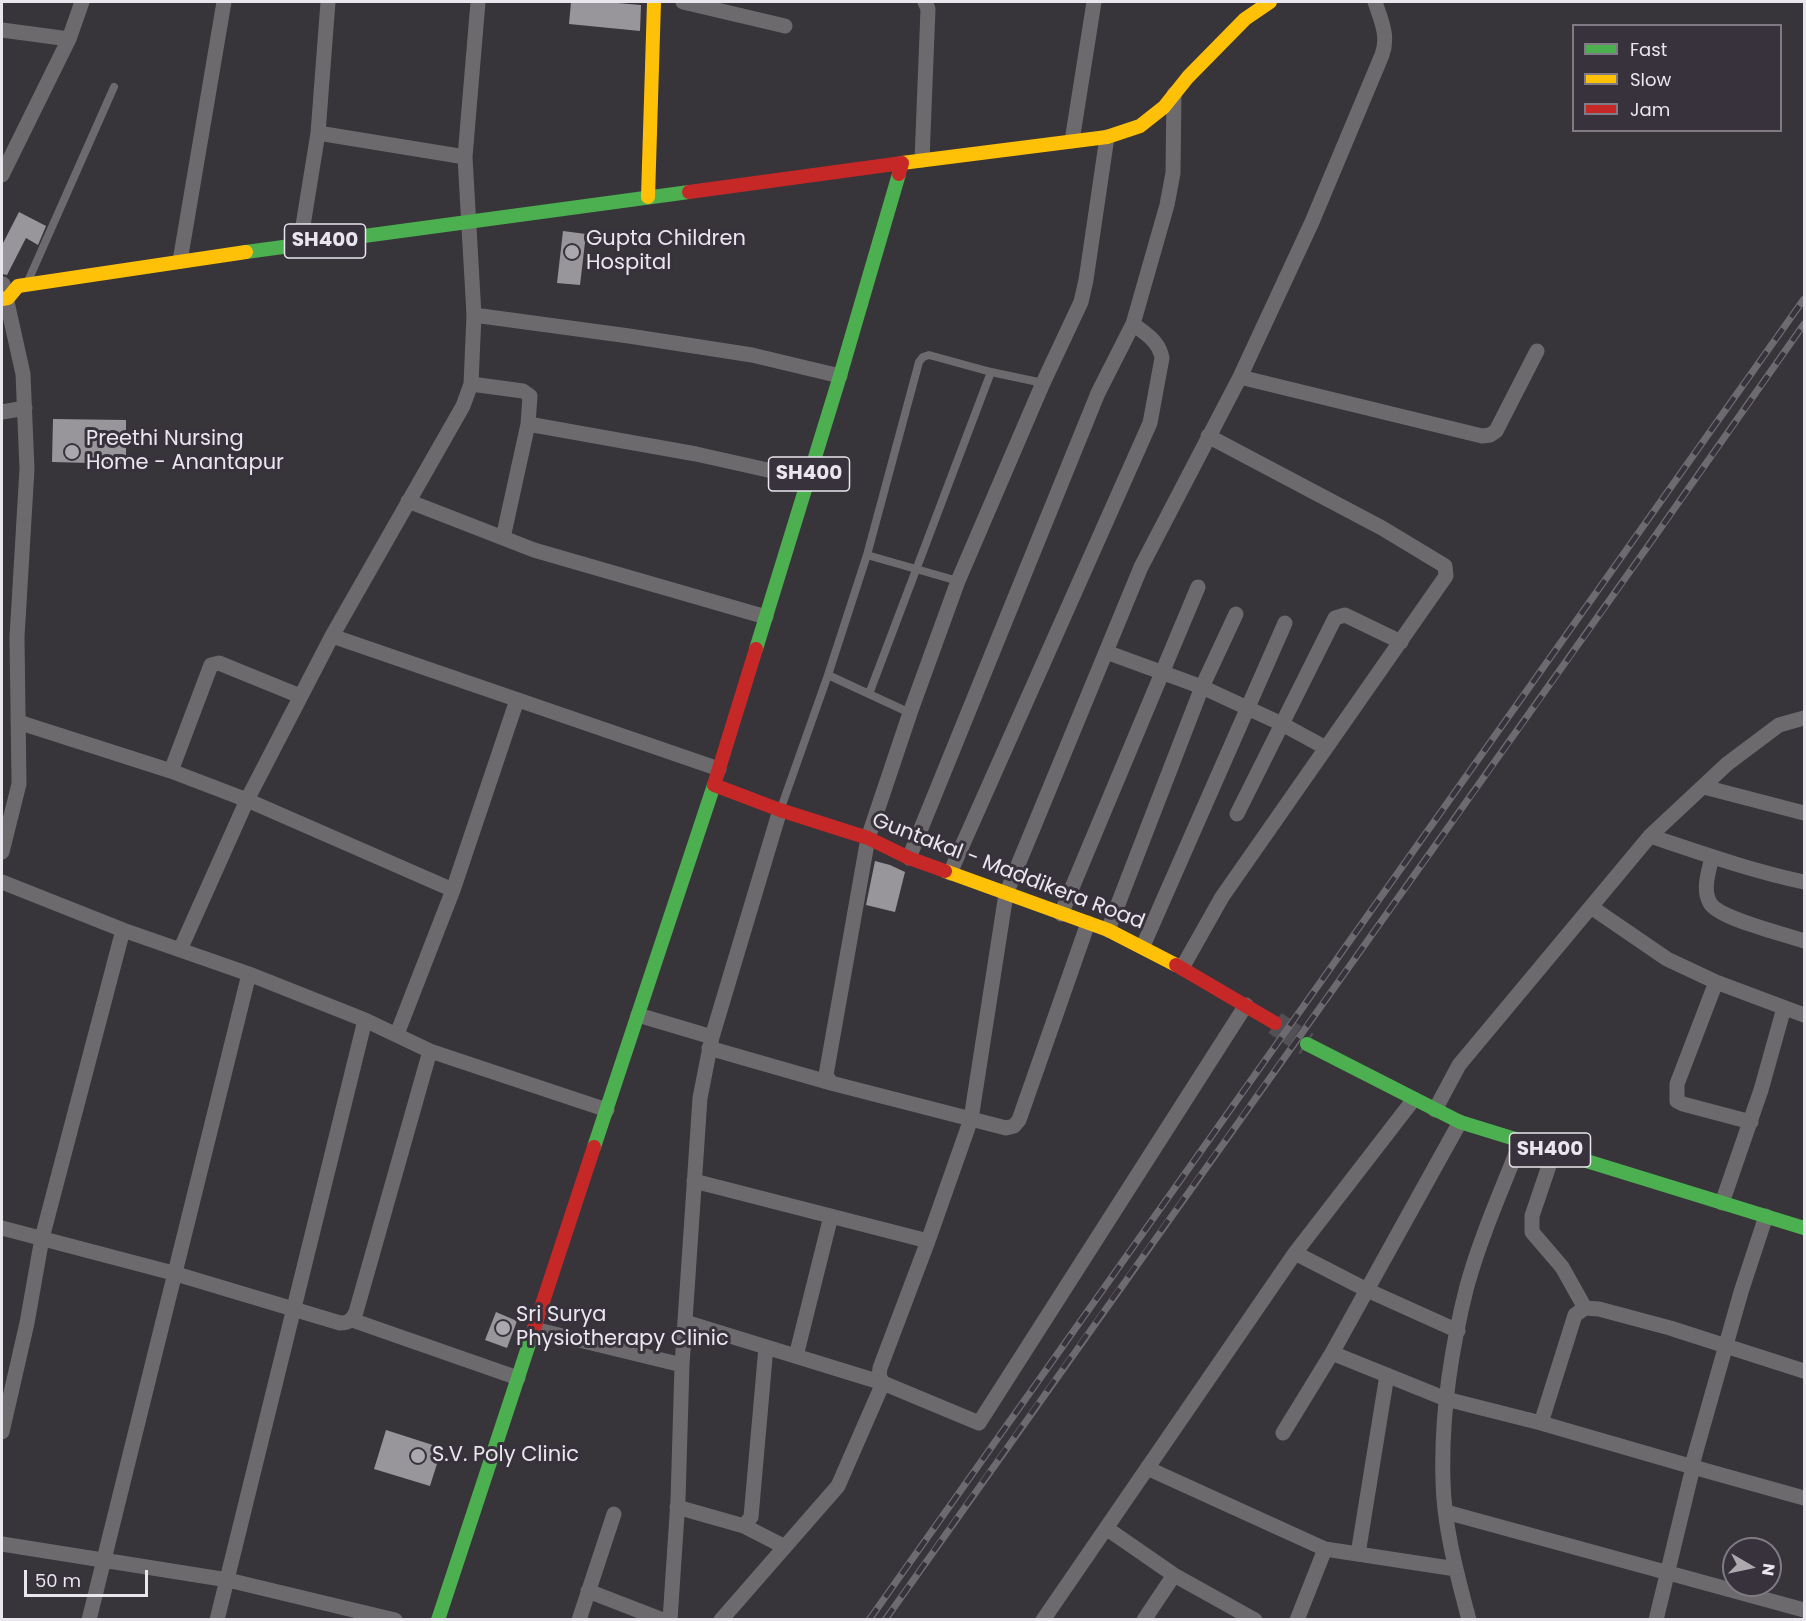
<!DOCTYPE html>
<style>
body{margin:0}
#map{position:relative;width:1806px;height:1621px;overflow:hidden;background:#37343a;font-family:Poppins,sans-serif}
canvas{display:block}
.frame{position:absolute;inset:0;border:3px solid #eae6ed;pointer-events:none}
.legend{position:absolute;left:1572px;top:24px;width:210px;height:108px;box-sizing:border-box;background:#37323c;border:2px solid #7f7a83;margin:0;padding:8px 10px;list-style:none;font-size:18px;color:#eae6ed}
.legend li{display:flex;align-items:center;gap:12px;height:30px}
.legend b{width:30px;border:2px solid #7f7a83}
.north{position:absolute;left:1722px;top:1537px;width:60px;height:60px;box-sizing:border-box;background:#37323c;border:2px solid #7f7a83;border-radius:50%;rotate:99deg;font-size:16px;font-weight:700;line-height:24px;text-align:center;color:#eae6ed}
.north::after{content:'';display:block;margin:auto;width:21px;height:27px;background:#aba8ae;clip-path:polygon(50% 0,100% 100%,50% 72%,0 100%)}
.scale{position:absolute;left:24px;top:1570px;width:124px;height:27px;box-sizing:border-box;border:3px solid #eae6ed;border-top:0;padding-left:8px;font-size:18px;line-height:21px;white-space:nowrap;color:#eae6ed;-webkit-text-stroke:4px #37323c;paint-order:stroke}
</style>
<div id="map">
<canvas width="1806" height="1621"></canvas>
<div class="frame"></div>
<ul class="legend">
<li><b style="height:8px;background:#4caf50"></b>Fast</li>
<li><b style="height:8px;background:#ffc107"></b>Slow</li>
<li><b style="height:8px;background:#c62828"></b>Jam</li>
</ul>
<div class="north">N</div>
<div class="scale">50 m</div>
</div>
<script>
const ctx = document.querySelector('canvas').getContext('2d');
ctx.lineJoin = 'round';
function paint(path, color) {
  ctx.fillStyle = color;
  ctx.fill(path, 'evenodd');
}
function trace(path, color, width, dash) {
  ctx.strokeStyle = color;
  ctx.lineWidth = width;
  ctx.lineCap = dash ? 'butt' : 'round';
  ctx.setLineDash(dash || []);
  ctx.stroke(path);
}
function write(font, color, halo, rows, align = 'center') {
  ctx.font = font + ' Poppins,sans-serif';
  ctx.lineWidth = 6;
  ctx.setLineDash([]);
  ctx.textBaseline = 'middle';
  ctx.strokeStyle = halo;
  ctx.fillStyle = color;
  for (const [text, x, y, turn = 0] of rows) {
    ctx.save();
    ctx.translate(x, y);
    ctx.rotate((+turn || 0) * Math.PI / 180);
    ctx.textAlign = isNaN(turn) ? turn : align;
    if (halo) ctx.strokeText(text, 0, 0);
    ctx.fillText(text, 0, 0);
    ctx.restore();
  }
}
const building = new Path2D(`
 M571,2H606L641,5L640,31L569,24Z
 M19,212L46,226L38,245L26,238L7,275L2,274V245Z
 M563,231L586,234L580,285L557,283Z
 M53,419L126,420V464L52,462Z
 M875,861L890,865L905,872L895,912L866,905Z
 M496,1312L517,1321L507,1348L485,1340Z
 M386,1430L442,1448L430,1486L374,1469Z`);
const primaryTunnel = new Path2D(`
 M1275,1023L1307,1044`);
const lane = new Path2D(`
 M28,281L114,87
 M867,555L958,581
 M828,675L910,713
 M869,694L991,372
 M781,808L828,675L867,555L919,362L923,357L929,355L991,372L1043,383`);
const street = new Path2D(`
 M683,2L785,26
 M2,30L69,39
 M318,133L465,157
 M1072,141L1094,2
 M922,160L928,9L925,2
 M2,175L69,39L82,2
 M300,244L318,133L328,2
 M180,261L224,2
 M474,315L629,336L752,355L840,376
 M1240,377L1482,436L1490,435L1496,431L1537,351
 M471,384L523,391L530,396L528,424L503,538
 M2,412L25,408
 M528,424L696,454L808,479
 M408,501L534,550L766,617
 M332,636L719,769
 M1106,652L1202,687L1282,724L1326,748
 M18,722L171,771L247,800L453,890
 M171,771L211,665L219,663L300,696
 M1704,787L1804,813
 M1237,814L1335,618L1345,615L1401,642
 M1650,836C1701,853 1752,871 1804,882
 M2,852L19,784L17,637L27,469L23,374L3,284
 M1712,857C1709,871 1702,889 1710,903C1719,919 1785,934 1804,941
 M909,858L1098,393L1133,324L1167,205L1173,173L1174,94
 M950,873L1150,423L1162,358C1159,341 1146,334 1133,324
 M2,882L123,930L249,974L365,1020L430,1051L607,1110
 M1591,907L1667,959L1716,982L1804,1015
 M1061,914L1198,587
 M1088,923L1019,1120L1014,1126L1006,1128L831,1083L826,1075L868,838L910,713L958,581L1043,383L1081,302L1086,280L1107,137
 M1108,930L1202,687L1236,614
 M1143,946L1285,623
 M180,950L247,800L332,636L463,406L471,384L474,315L465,157L478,2
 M1182,968L1222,897L1446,576L1445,566L1382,528L1208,436
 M1716,982L1677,1084V1101L1683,1104L1751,1122
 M1246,1005L979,1423L883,1383L879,1376L880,1368L928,1241L971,1119L1006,894L1141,567L1240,377L1312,222L1382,55C1389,36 1381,20 1375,2
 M638,1015L712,1037
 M397,1034L453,890L517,700
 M709,1048L831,1083
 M1435,1110L1459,1065L1650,836L1727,764L1779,725L1804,718
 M1554,1151L1532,1216V1232L1562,1267L1585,1308
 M694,1181L928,1241
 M1722,1203L1761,1090L1784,1008
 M1766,1216L1741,1292L1694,1458L1693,1467L1804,1498
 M2,1228L173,1273L340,1323C349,1323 352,1320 356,1312L430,1051
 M1295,1253L1367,1290L1458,1331
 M352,1320L518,1378
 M685,1322L883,1383L838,1486L721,1620
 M534,1329L682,1365
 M1332,1353L1446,1399L1541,1423L1693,1467L1656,1620
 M796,1356L831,1216
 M1541,1423L1575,1315L1585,1308L1599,1309L1670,1328L1804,1371
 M2,1432L27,1323L42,1238L123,930
 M1283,1433L1332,1353L1460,1122
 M1147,1468L1325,1549
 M677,1507L744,1526L785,1547
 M1446,1512L1804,1610
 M744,1526L751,1517L766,1347
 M1106,1528L1174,1575L1255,1620
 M2,1544L228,1580L395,1620
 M1358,1554L1387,1375
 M588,1591L663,1620
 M89,1620L249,974
 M217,1620L365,1020
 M579,1620L614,1514
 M670,1620L678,1500L682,1365L700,1098L712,1037L780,810
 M1043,1620L1295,1253L1414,1099
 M1144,1620L1174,1575
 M1297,1620L1325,1549L1456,1569
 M1469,1620C1457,1574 1444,1528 1443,1481C1441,1416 1451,1349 1467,1286C1481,1236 1502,1189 1521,1141`);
const fast = new Path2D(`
 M246,252L689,192
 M756,649L840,376L899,174
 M1307,1044L1460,1122L1804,1228
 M594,1147L714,785
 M438,1620L533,1332`);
const slow = new Path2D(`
 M902,163L1107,137L1140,126L1164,107L1188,77L1245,19L1270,2
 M648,197L654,2
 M2,299L8,298L18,286L246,252
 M945,871L1108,930L1176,965`);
const jam = new Path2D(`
 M689,192L902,163L899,174
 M756,649L714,785L780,810L868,838L909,858L945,871
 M1176,965L1275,1023
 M533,1332L594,1147`);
const rail = new Path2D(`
 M869,1620L1804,299
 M885,1620C1190,1186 1501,758 1804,324`);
const markers = [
 [572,252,8,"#aba8ae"],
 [72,452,8,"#aba8ae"],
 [503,1328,8,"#aba8ae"],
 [418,1456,8,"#aba8ae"]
];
const shields = [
 [325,241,81],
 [809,474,81],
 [1550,1150,81]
];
const shieldNames = [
 ["SH400",325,241],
 ["SH400",809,474],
 ["SH400",1550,1150]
];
const poiNames = [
 ["Gupta Children",586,240],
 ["Hospital",586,264],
 ["Preethi Nursing",86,440],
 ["Home - Anantapur",86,464],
 ["Sri Surya",516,1316],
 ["Physiotherapy Clinic",516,1340],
 ["S.V. Poly Clinic",432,1456]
];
const streetNames = [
 ["Guntakal - Maddikera Road",1008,872,21]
];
paint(building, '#99969b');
trace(primaryTunnel, '#524f55', 24, [24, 12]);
trace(lane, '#6c6a6d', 8);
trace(street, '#6c6a6d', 15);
trace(fast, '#4caf50', 14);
trace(slow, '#ffc107', 14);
trace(jam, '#c62828', 14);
trace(rail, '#6d6b6f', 7);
trace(rail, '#37323c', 4.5, [14]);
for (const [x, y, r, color] of markers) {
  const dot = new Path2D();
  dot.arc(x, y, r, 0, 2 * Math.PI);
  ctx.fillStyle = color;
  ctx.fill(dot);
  trace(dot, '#37323c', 2);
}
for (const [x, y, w] of shields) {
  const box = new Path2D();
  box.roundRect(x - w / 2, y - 17, w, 34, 4.5);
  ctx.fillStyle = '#37323c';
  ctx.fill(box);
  trace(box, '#eae6ed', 1.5);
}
write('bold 20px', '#eae6ed', null, shieldNames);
write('21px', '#eae6ed', '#37323c', poiNames, 'left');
write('21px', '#eae6ed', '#37323c', streetNames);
</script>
